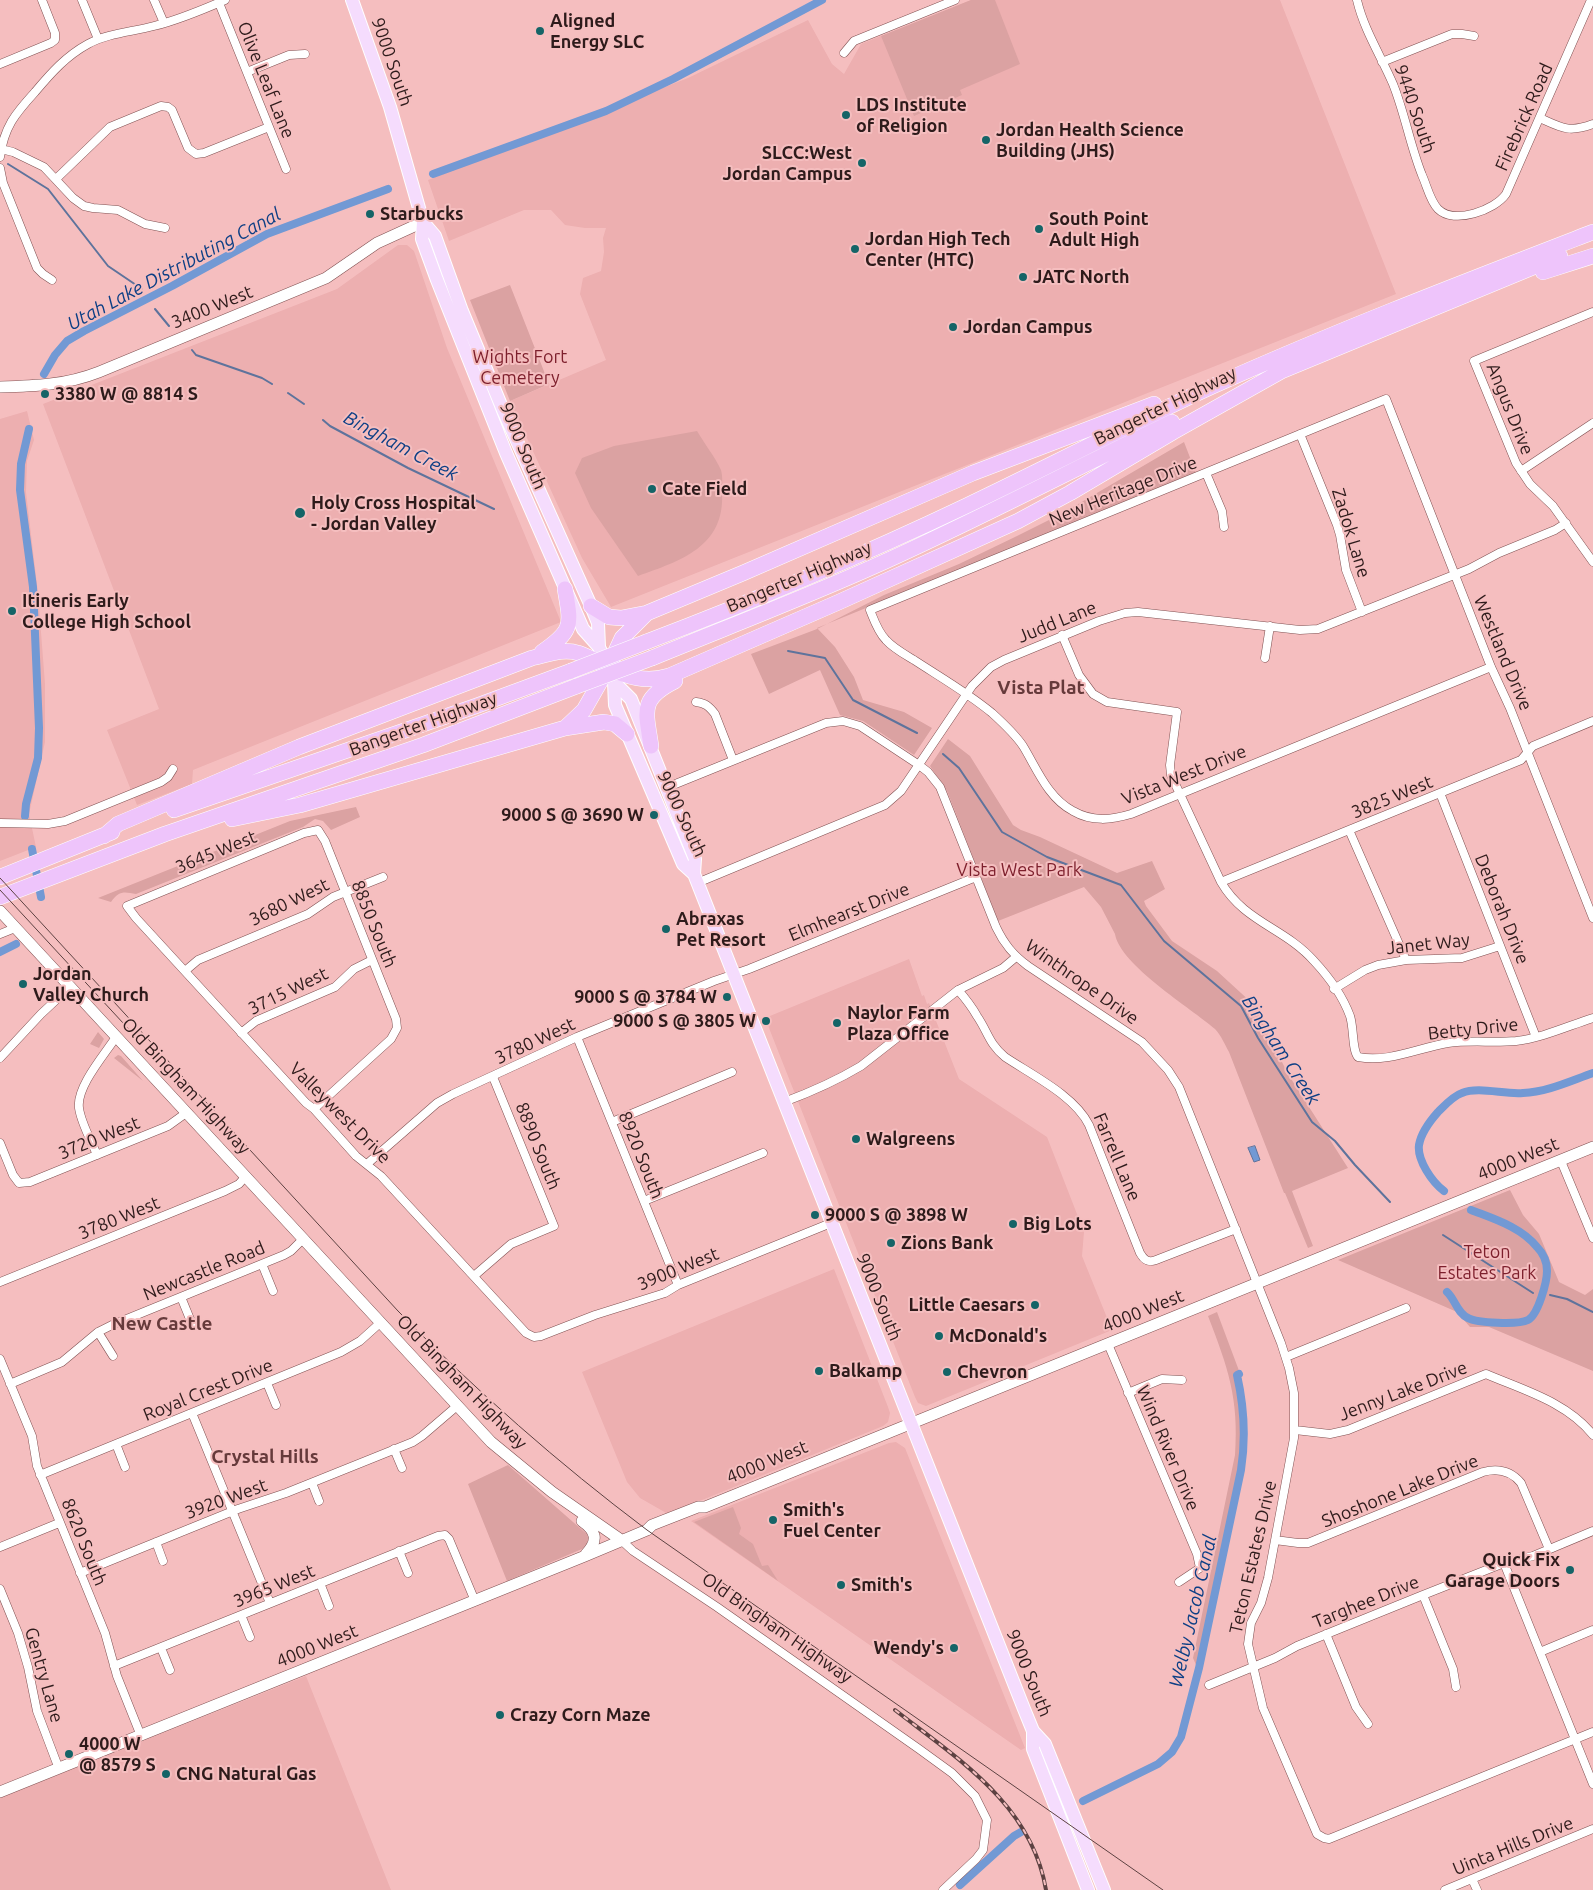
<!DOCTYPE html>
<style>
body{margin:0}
canvas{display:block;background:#f5bebf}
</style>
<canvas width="1593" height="1890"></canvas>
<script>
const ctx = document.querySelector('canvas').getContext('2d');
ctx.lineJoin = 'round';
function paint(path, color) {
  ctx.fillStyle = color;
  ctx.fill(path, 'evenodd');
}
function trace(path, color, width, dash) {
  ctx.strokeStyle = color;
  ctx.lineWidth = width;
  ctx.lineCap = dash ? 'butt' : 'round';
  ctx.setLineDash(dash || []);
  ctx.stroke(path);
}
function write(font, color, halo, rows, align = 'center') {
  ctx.font = font + ' Ubuntu,sans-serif';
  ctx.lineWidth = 4;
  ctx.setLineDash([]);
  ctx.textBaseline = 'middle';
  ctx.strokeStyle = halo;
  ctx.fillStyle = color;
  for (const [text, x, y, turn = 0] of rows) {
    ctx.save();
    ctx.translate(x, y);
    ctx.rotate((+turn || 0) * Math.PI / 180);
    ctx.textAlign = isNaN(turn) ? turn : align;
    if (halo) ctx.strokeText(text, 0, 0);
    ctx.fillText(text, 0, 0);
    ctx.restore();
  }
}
const built = new Path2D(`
 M971,0H1280L1396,294L611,607L582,558L510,401L606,360L580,294L583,278L601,271L604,252L603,238L606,228H585L565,225L551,210H524L449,241L428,180L688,78L808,20L832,64L844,74L861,44Z
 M398,245H407L414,251L447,348L561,622L193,770L192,784L137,805L107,730L159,709L43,404L337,289Z
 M27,411L34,440L27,461L26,492L38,593L45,684V742L29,814L36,847L0,861V419Z
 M909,959L922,996L924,995L927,1004L929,1003L959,1079L1047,1137L1084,1232L1082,1256L1112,1330L926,1406L918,1403L915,1397L765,1018Z
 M834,1269L888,1407L890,1413L888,1422L883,1426L668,1514L640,1498L627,1482L582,1372Z
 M896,1442L905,1448L1025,1748L1021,1750L691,1521L889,1443Z
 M306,1676L391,1890H0V1798Z`);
const green = new Path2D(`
 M971,0H995L1020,64L960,90L962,95L914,116L881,36Z
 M510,285L549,384L510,401L470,300Z
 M697,431C704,443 715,457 721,470C723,477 722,486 722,493C725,547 680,561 638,576L591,508L575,473L582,458L614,446Z
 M1184,442L1196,473L817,628L835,647L854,677L863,700L904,712L932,728L914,755L863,721L840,715L820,670L769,694L751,654L817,629L884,595L959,564L1017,536L1061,514Z
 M948,739L970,756L1013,825L1021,830L1040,837L1117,873L1152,861L1165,889L1144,901L1146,906L1172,941L1217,971L1253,1004L1288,1074L1348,1168L1292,1191L1313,1246L1308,1248L1285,1193H1284L1229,1052C1225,1045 1221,1035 1215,1029C1191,1008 1120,965 1115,934L1101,907L1084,887L998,921L947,791L930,766Z
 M356,807L360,817L331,830L323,821L315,819L303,827L136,894C125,892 119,890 111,902L98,898L290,821Z
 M98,1032L104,1039L99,1048L90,1044Z
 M118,1055L121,1056L143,1081L114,1058Z
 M1510,1190L1523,1215L1539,1234L1559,1282L1585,1295L1593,1289V1371L1489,1327H1470L1457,1312L1338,1260Z
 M1217,1312L1241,1376L1247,1426L1245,1456L1234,1516L1200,1674L1193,1658L1235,1455C1239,1398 1228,1368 1208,1316Z
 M508,1465L589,1536L587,1543L582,1549L507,1581L468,1484Z
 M733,1507L741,1528L739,1534L753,1544L762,1566L768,1565L778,1581L694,1522Z`);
const water = new Path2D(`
 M1255,1146L1260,1160L1254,1162L1248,1148Z`);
const stream = new Path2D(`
 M8,164L48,189L108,266L142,289
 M155,309L169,326
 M192,350L196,355L262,378L272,384
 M288,393L304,404
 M323,420L330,426L408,468L494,509
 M788,651L825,658L853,700L917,733
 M943,754L959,768L1002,832L1047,857L1121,885L1164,941L1241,1006L1258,1038L1312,1122L1335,1141L1355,1165L1390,1202
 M1443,1235L1533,1293
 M1550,1295L1567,1299L1593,1312`);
const canal = new Path2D(`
 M433,174L606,111L673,79L822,0
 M44,374L55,355L67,341L84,331L172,286L267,234L388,189
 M25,816L26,804L38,758L39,728L33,587L20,490L21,464L29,429
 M32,849L41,897
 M0,952L16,944
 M1444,1191C1432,1182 1417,1160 1419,1145C1421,1133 1430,1121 1438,1112C1445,1105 1453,1096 1462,1093C1479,1086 1505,1095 1523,1093C1547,1092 1570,1081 1593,1073
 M1447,1292C1455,1299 1457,1313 1468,1318C1477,1323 1518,1325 1528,1320C1538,1315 1547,1282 1547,1271C1547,1262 1543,1253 1537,1247C1521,1227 1494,1219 1471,1210
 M1083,1801L1158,1764L1172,1752L1181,1737L1199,1668L1241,1470C1246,1438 1244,1406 1237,1375L1239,1374
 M960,1885L1014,1836L1021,1832`);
const street = new Path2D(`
 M82,0L98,39
 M154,0L164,23
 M1357,0C1364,30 1381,56 1393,84C1405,114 1410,145 1422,175C1427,186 1430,201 1438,209C1454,225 1495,210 1506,194L1591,0
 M219,3L286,169
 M844,53L854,41L955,0
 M1382,62L1452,34H1462L1474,36
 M0,64L51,43L55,40V33L42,0
 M247,72L289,55L305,54
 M1540,118C1562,128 1569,133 1593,124
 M1,149L13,152L44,167L73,198L84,206L93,208L118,210L145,224L165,228
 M0,157C4,127 15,114 35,92C51,73 66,56 88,44C108,33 132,32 154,26C178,20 202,10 225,0
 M0,168L3,183L37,268L43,274L52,280
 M57,178L110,127L161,106L168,107L172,110L188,148L196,154L204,153L269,127
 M1593,312L1474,361L1516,463L1530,484L1553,506L1593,562
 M1300,434L1337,525L1340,535L1346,570L1362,612
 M1521,471L1593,423
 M1206,473L1222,511L1224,527
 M1062,635L1079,675L1093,694L1107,702L1177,712L1170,765L1171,775L1221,882C1244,922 1285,928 1314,961C1328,976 1343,997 1350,1016C1354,1028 1352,1050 1358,1057C1388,1063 1418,1048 1448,1043C1470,1040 1494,1043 1516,1041C1542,1038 1568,1026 1593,1018
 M1265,658L1270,626
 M1491,667L1131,814C1111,820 1092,822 1073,811C1048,798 1037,769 1023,746C1015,734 1003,723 992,713C968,693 940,677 914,660C904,654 893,648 886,640C878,632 874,620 870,610L1386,399L1491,667L1510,708L1593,918
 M696,702C705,703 709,706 715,714L733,760
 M668,787L826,723L843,721L860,726L919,765L928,772L940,787L996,927C1004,944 1013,955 1028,966L1142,1042L1168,1070L1179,1087L1281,1343L1289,1368L1294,1393V1438L1268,1578L1261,1603L1251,1623L1248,1644L1263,1708L1317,1834L1324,1838L1329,1839L1593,1732
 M1440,793L1536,1037
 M0,823L48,824L65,821L161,782L168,777L173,769
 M1349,830L1406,960
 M1221,882L1521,760L1533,746L1593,721
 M697,883L885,805L901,791L972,686L991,667L1004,660L1099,621L1125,613L1138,612L1300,630L1318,629L1469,569L1499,553L1555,530L1566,523
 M0,934L15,928
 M185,971L198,960L308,914L333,897L383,877
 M1334,989L1365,970L1378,965L1406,960L1462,958L1500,946
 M958,990C965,998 972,1007 977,1016C988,1032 989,1044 1005,1057C1032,1075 1075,1096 1089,1125L1140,1253C1144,1260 1148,1263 1156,1260L1236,1229
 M241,1033L256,1021L335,987L354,969L372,960
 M577,1037L678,1285
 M0,1058L41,1014L70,987
 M784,1102C811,1092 836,1081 861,1066L958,990L1003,968L1016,957
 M314,1109L391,1039L397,1028L396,1019L325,841L318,830L304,833L127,906L136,918L306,1103L314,1109L356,1156L381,1176L526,1333L534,1337L541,1336L595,1315L665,1293L678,1285L831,1223
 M612,1122L732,1072
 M0,1143L13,1175L19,1183L30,1182L168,1126L186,1113
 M97,1155C91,1140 81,1123 79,1108C76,1087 105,1054 116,1037
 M1561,1161L1593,1238
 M367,1164L437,1103L453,1094L577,1037L714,981L749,969L976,877
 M644,1201L763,1153
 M262,1264L273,1291
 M474,1276L511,1244L554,1226L493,1077
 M0,1282L225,1191L239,1184L245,1177
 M181,1297L192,1324
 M98,1332L113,1356
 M1108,1344L1197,1554L1200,1568L1179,1582
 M1286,1357L1406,1308
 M0,1359L32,1436L37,1466L105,1633L117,1676L141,1736
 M267,1383L276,1405
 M10,1384L62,1362L98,1332L112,1325L284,1255L291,1251L303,1239
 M1128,1393L1162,1379L1182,1380
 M192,1413L270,1603
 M1295,1430L1330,1434L1348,1430L1486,1374C1523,1390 1567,1402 1593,1435
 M116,1444L125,1467
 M394,1449L402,1468
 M40,1475L341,1352L360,1341L380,1323
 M312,1483L319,1501
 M621,1540L633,1551L717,1607L919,1749L952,1773L975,1796L987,1820L983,1850L976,1859L943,1890
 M1275,1540L1298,1543H1308L1483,1472C1498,1468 1511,1471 1521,1483L1549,1549
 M156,1542L163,1561
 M0,1547L59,1523
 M399,1551L408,1573
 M1504,1563L1593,1784
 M80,1573L238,1509L286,1493L413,1442L422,1436L457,1406
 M320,1583L329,1606
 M0,1589L18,1633L28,1667L37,1711L59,1769
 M1423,1595L1453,1669L1456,1687
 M241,1615L250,1637
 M1326,1634L1356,1707L1368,1724
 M161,1648L170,1670
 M1540,1652L1593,1630
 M114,1666L438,1536L445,1535L449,1539L475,1601
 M1209,1685L1275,1658L1297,1646L1423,1595L1504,1563L1533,1556L1593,1531
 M1472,1879L1477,1890
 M1445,1890L1593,1829`);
const secondary = new Path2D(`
 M0,387C35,386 66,385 99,372L326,278L377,243L423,222
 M0,911L491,1442L552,1492L621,1540
 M582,1521C596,1531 599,1540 586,1554
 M0,1792L585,1556L647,1530L652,1525L698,1507H705L1593,1147`);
const primary = new Path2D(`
 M352,0L390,107L423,222L422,239L437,280L506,453L583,629L599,647L614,682L615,705L683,864L694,874L1024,1709L1033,1731L1045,1744L1104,1890
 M423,222L435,236L462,311L503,410L591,606L598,623L599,647
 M614,682L631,699L695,859L694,874
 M1033,1731V1749L1088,1890`);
const highway = new Path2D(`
 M1543,272L1593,256
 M1279,372L1560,256
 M591,606L609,617L621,618L647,613L743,573L973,473L1154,404
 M646,642C754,601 861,556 966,506C1048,467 1130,424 1213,386C1338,330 1466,281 1593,232
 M542,652C574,630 571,625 565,589
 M652,658C730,626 809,596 886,561C983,517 1076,468 1172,422
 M565,728L584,710L608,668L622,638L647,613
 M651,746C646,711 639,699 675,681
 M174,810L476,706L571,671
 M232,819L300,805L565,728L604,722L615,724L627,734
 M104,836L118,824L299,747L532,658C547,655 563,648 578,653C588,656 597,662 606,667C627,677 646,683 669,676L839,602L1018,521L1070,493L1173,432L1287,368
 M0,877L112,832
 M0,897L165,834L423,745L577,686`);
const tram = new Path2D(`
 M0,878L398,1311C476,1391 558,1463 647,1530L1163,1890
 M0,890L136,1037`);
const rail = new Path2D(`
 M895,1710C958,1759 1032,1805 1046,1890`);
const highwayBridge = new Path2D(`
 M571,671L646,642
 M577,686L652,658`);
const markers = [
 [540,31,5,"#156467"],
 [846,115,5,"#156467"],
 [986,140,5,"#156467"],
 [862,163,5,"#156467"],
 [370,214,5,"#156467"],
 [1039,229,5,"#156467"],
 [855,249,5,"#156467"],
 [1023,277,5,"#156467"],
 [953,327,5,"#156467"],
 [45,394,5,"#156467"],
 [652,489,5,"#156467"],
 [300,513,6,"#156467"],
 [12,611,5,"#156467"],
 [654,815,5,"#156467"],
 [666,929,5,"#156467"],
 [23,984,5,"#156467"],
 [727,997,5,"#156467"],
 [766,1021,5,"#156467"],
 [837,1023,5,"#156467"],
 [856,1139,5,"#156467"],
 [815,1215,5,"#156467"],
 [1013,1224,5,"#156467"],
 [891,1243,5,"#156467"],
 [1035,1305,5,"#156467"],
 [939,1336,5,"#156467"],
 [819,1371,5,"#156467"],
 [947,1372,5,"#156467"],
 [773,1520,5,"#156467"],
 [1570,1570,5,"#156467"],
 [841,1585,5,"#156467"],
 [954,1648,5,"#156467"],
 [500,1715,5,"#156467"],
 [69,1754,5,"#156467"],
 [166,1774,5,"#156467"]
];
const poiNames = [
 ["Aligned",550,21],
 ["Energy SLC",550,42],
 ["LDS Institute",856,105],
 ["of Religion",856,126],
 ["Jordan Health Science",996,130],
 ["Building (JHS)",996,151],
 ["SLCC:West",852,153,"right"],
 ["Jordan Campus",852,174,"right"],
 ["Starbucks",380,214],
 ["South Point",1049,219],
 ["Adult High",1049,240],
 ["Jordan High Tech",865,239],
 ["Center (HTC)",865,260],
 ["JATC North",1033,277],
 ["Jordan Campus",963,327],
 ["3380 W @ 8814 S",55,394],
 ["Cate Field",662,489],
 ["Holy Cross Hospital",311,503],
 ["- Jordan Valley",311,524],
 ["Itineris Early",22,601],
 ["College High School",22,622],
 ["9000 S @ 3690 W",644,815,"right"],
 ["Abraxas",676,919],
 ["Pet Resort",676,940],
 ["Jordan",33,974],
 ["Valley Church",33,995],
 ["9000 S @ 3784 W",717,997,"right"],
 ["Naylor Farm",847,1013],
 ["Plaza Office",847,1034],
 ["9000 S @ 3805 W",756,1021,"right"],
 ["Walgreens",866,1139],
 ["9000 S @ 3898 W",825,1215],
 ["Big Lots",1023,1224],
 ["Zions Bank",901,1243],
 ["Little Caesars",1025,1305,"right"],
 ["McDonald's",949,1336],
 ["Balkamp",829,1371],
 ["Chevron",957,1372],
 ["Smith's",783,1510],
 ["Fuel Center",783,1531],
 ["Quick Fix",1560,1560,"right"],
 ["Garage Doors",1560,1581,"right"],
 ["Smith's",851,1585],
 ["Wendy's",944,1648,"right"],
 ["Crazy Corn Maze",510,1715],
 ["4000 W",79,1744],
 ["@ 8579 S",79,1765],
 ["CNG Natural Gas",176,1774]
];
const streetNames = [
 ["9000 South",392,62,71],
 ["Olive Leaf Lane",266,80,68],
 ["9440 South",1415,109,71],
 ["Firebrick Road",1524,117,-66],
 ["3400 West",212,307,-22],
 ["Bangerter Highway",1165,406,-26],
 ["Angus Drive",1510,409,68],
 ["9000 South",523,446,67],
 ["New Heritage Drive",1123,491,-22],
 ["Zadok Lane",1351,533,73],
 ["Bangerter Highway",799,577,-23],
 ["Judd Lane",1057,622,-22],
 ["Westland Drive",1503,653,67],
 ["Bangerter Highway",423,724,-20],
 ["Vista West Drive",1184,775,-22],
 ["3825 West",1392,797,-22],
 ["9000 South",682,814,65],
 ["3645 West",216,852,-22],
 ["3680 West",289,902,-26],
 ["Deborah Drive",1502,909,68],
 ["Elmhearst Drive",849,912,-22],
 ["8850 South",374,924,68],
 ["Janet Way",1428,944,-6],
 ["Winthrope Drive",1082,982,35],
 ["3715 West",288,991,-26],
 ["Betty Drive",1473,1029,-6],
 ["3780 West",535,1041,-25],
 ["Old Bingham Highway",186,1086,47],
 ["Valleywest Drive",340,1113,45],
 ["3720 West",99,1138,-22],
 ["8890 South",538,1146,68],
 ["8920 South",641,1155,68],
 ["Farrell Lane",1117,1157,67],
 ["4000 West",1518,1159,-22],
 ["3780 West",119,1218,-22],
 ["3900 West",678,1269,-22],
 ["Newcastle Road",204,1271,-22],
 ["9000 South",879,1297,68],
 ["4000 West",1143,1311,-22],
 ["Old Bingham Highway",462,1382,46],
 ["Royal Crest Drive",208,1390,-22],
 ["Jenny Lake Drive",1403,1391,-21],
 ["Wind River Drive",1168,1448,67],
 ["4000 West",767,1462,-22],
 ["Shoshone Lake Drive",1400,1491,-22],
 ["3920 West",226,1499,-20],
 ["8620 South",84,1542,68],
 ["Teton Estates Drive",1253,1557,-77],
 ["3965 West",274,1586,-22],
 ["Targhee Drive",1366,1602,-22],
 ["Old Bingham Highway",777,1628,35],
 ["4000 West",317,1646,-22],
 ["9000 South",1029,1673,68],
 ["Gentry Lane",44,1675,74],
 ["Uinta Hills Drive",1513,1846,-22]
];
const parkNames = [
 ["Wights Fort",520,357],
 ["Cemetery",520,378],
 ["Vista West Park",1019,870],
 ["Teton",1487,1252],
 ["Estates Park",1487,1273]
];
const waterNames = [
 ["Utah Lake Distributing Canal",174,269,-28],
 ["Bingham Creek",401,446,28],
 ["Bingham Creek",1281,1050,57],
 ["Welby Jacob Canal",1193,1611,-77]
];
const neighbourhoodNames = [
 ["Vista Plat",1041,688],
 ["New Castle",162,1324],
 ["Crystal Hills",265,1457]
];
paint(built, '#edafb0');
paint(green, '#dba2a2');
paint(water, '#7299d4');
trace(water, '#5e739c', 1);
trace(stream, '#5e739c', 2);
trace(canal, '#7299d4', 8);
trace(street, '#805152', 9);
trace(secondary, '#805152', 12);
trace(primary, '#fff', 14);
trace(highway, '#fff', 16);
trace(street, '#fff', 8);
trace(secondary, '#fff', 11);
trace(primary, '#f5dcfd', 12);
trace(highway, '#eec4fb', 15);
trace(tram, '#5d4242', 1);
trace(rail, '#5d4242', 4);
trace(rail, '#f5bebf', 2, [5.5]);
trace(highwayBridge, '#fff', 16, []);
trace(highwayBridge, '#eec4fb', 15);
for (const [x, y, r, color] of markers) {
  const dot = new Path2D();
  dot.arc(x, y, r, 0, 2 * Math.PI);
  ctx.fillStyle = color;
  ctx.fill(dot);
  trace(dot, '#f5bebf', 2);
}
write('bold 18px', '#2e1b1b', '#f5bebf', poiNames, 'left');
write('18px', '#2e1b1b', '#f5bebf', streetNames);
write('18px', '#7d1f2c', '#f5bebf', parkNames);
write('italic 19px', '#0d3f85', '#f5bebf', waterNames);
write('bold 19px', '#663a3b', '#f5bebf', neighbourhoodNames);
</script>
